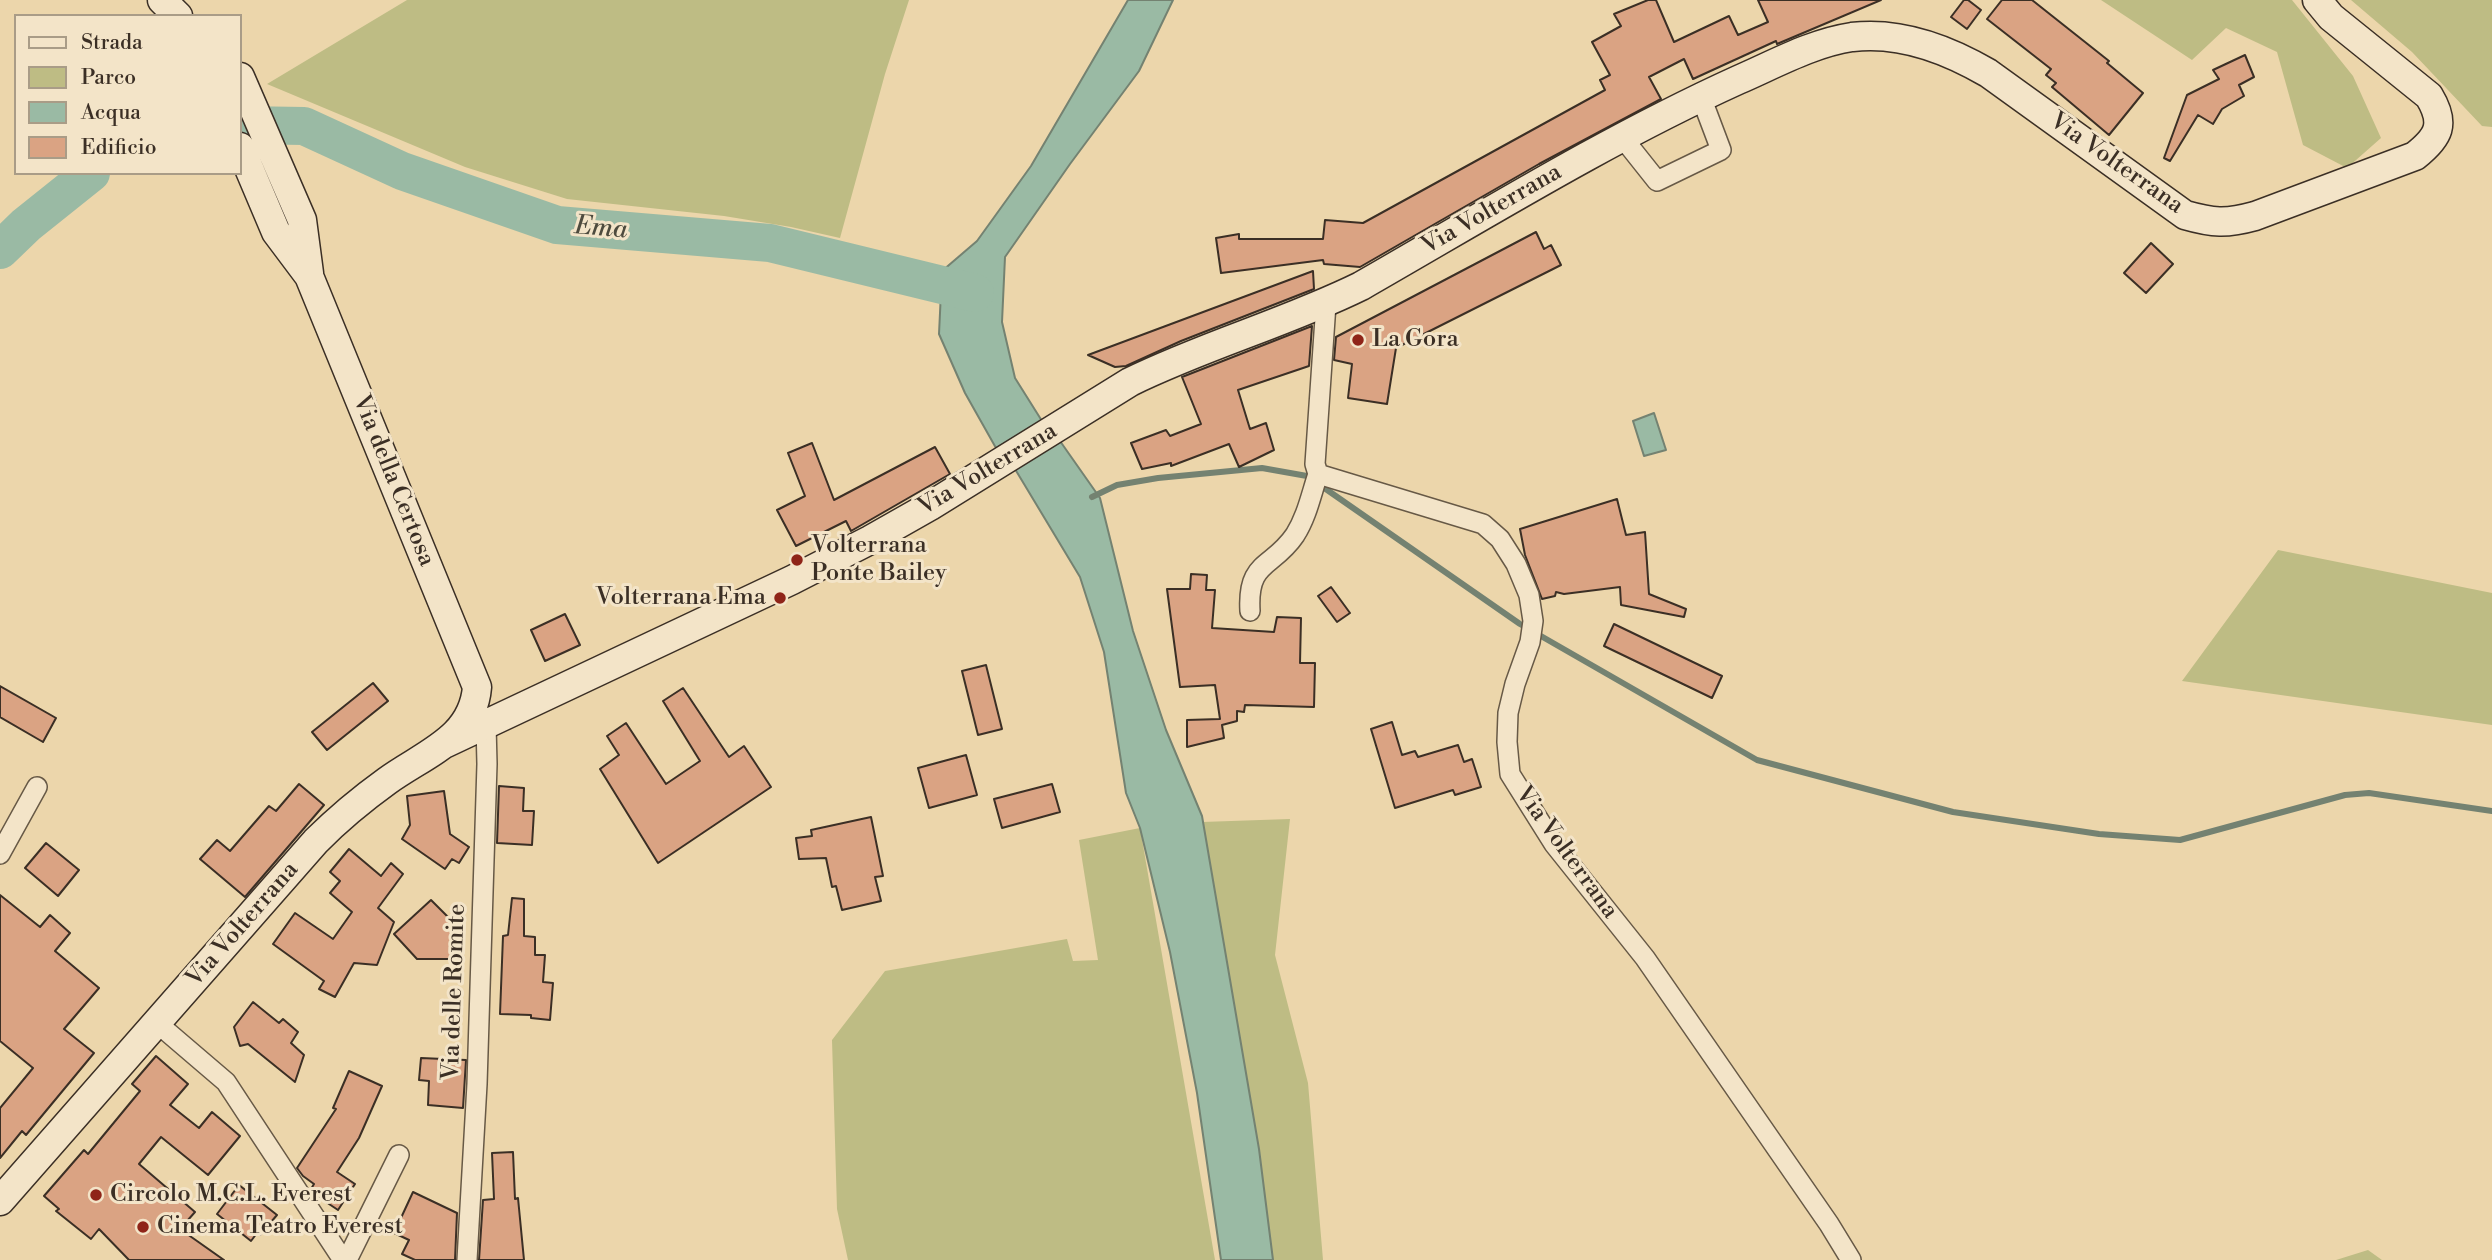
<!DOCTYPE html>
<style>
body{margin:0}
#map{position:relative;width:2492px;height:1260px;overflow:hidden;background:#ecd6ab;font-family:"Libre Bodoni",serif}
canvas{display:block}
.legend{position:absolute;left:14px;top:14px;width:228px;height:161px;box-sizing:border-box;background:#f3e4c8;border:2px solid #a99c87;margin:0;padding:9px 12px;list-style:none;font-size:21px;color:#3b2f25}
.legend li{display:flex;align-items:center;gap:14px;height:35px}
.legend b{width:35px;border:2px solid #a99c87}
</style>
<div id="map">
<canvas width="2492" height="1260"></canvas>
<ul class="legend">
<li><b style="height:9px;background:#f3e4c8"></b>Strada</li>
<li><b style="height:19px;background:#bebc84"></b>Parco</li>
<li><b style="height:19px;background:#9abaa4"></b>Acqua</li>
<li><b style="height:19px;background:#daa383"></b>Edificio</li>
</ul>
</div>
<script>
const ctx = document.querySelector('canvas').getContext('2d');
ctx.lineJoin = 'round';
function paint(path, color) {
  ctx.fillStyle = color;
  ctx.fill(path, 'evenodd');
}
function trace(path, color, width, dash) {
  ctx.strokeStyle = color;
  ctx.lineWidth = width;
  ctx.lineCap = dash ? 'butt' : 'round';
  ctx.setLineDash(dash || []);
  ctx.stroke(path);
}
function write(font, color, halo, rows, align = 'center') {
  ctx.font = font + ' "Libre Bodoni",serif';
  ctx.lineWidth = 6;
  ctx.setLineDash([]);
  ctx.textBaseline = 'middle';
  ctx.strokeStyle = halo;
  ctx.fillStyle = color;
  for (const [text, x, y, turn = 0] of rows) {
    ctx.save();
    ctx.translate(x, y);
    ctx.rotate((+turn || 0) * Math.PI / 180);
    ctx.textAlign = isNaN(turn) ? turn : align;
    if (halo) ctx.strokeText(text, 0, 0);
    ctx.fillText(text, 0, 0);
    ctx.restore();
  }
}
const green = new Path2D(`
 M407,0H909L885,74L840,238L791,227L724,216L567,199L465,167L267,84Z
 M2101,0H2292L2353,76L2381,138L2347,168L2303,145L2277,52L2226,28L2192,60Z
 M2351,0H2492V127L2482,126L2412,52Z
 M2278,550L2492,593V725L2182,681Z
 M1290,819L1275,955L1308,1083L1323,1260H1273L1259,1149L1202,822Z
 M1140,828L1215,1260H848L837,1209L832,1040L885,971L1067,939L1073,961L1098,960L1079,840Z
 M2368,1250L2382,1260H2336Z`);
const water = new Path2D(`
 M1128,0H1173L1139,71L1070,164L1005,257L1002,322L1015,378L1042,421L996,448L965,393L939,334L942,271L977,241L1031,166Z
 M1654,413L1666,450L1644,456L1633,421Z
 M1060,441L1100,498L1133,631L1166,730L1202,816L1259,1149L1273,1260H1221L1197,1093L1170,952L1140,828L1126,793L1104,652L1080,577L1015,469Z`);
const stream = new Path2D(`
 M1092,497L1117,485L1158,478L1262,468L1307,476L1520,624L1757,760L1953,812L2099,834L2180,840L2345,795L2369,793L2492,811`);
const river = new Path2D(`
 M240,125L304,126L402,171L557,225L770,243L975,293
 M0,250L26,225L91,173`);
const building = new Path2D(`
 M1648,0H1656L1674,42L1729,16L1738,35L1768,22L1758,0H1881L1777,44L1776,41L1693,79L1684,59L1649,77L1661,99L1539,164L1360,267L1324,264L1323,260L1221,273L1216,238L1239,234V239H1323L1325,220L1363,223L1605,90L1600,80L1610,75L1592,42L1621,26L1614,14Z
 M1964,0H1968L1981,10L1967,29L1951,17Z
 M2002,0H2032L2109,61L2107,63L2143,93L2109,135L2052,87L2056,83L2046,75L2051,69L1987,19Z
 M2245,55L2254,77L2239,85L2244,96L2222,109L2213,124L2198,115L2170,161L2164,158L2187,95L2219,79L2213,70Z
 M1536,232L1544,249L1551,245L1561,265L1396,348L1387,404L1348,398L1352,364L1334,360L1336,337Z
 M2151,243L2173,264L2146,293L2124,273Z
 M1313,271L1314,289L1181,341L1126,366L1115,367L1088,355Z
 M1312,326L1309,366L1238,390L1250,429L1266,423L1274,450L1239,467L1229,444L1171,466V463L1142,469L1131,443L1166,430L1170,436L1201,424L1182,377Z
 M812,443L834,500L935,447L950,474L851,531L846,521L796,546L777,510L805,496L788,453Z
 M1617,499L1626,535L1645,532L1649,594L1686,609L1684,617L1621,605L1620,587L1564,594L1556,592L1555,596L1542,599L1525,555L1520,529Z
 M1191,574L1207,575L1206,590H1215L1212,628L1274,632L1277,617L1301,618L1300,663H1315L1314,707L1245,705L1244,712L1237,711V721L1222,725L1224,738L1187,747V720L1220,719L1215,685L1180,687L1167,589H1190Z
 M1331,587L1350,613L1337,622L1318,596Z
 M565,614L580,645L545,661L531,630Z
 M1614,624L1722,676L1712,698L1604,646Z
 M986,665L1002,729L978,735L962,671Z
 M373,683L388,701L327,750L312,732Z
 M0,686L56,718L43,742L0,717Z
 M683,688L729,757L744,746L771,787L658,863L600,769L619,755L607,736L626,723L666,784L700,761L663,701Z
 M1392,722L1402,755L1415,751L1418,757L1458,745L1464,762L1472,759L1481,787L1455,795L1453,790L1395,808L1371,729Z
 M966,755L977,795L929,808L918,768Z
 M299,784L324,805L245,897L200,859L217,840L230,851L269,806L276,811Z
 M1052,784L1060,812L1002,828L994,799Z
 M499,786L524,788L523,811H534L532,845L497,843Z
 M444,791L450,834L469,847L459,863L452,859L445,869L402,839L410,825L407,796Z
 M871,817L883,876L875,877L881,901L842,910L836,886L832,887L826,858L799,859L796,838L812,836L811,830Z
 M46,843L79,870L58,896L25,868Z
 M349,849L381,876L391,863L403,874L378,908L394,922L377,965L354,963L335,997L319,989L324,981L273,944L295,913L333,939L352,912L330,893L340,881L330,872Z
 M0,895L40,927L50,915L70,933L55,951L99,988L64,1029L94,1053L26,1135L22,1131L0,1158V1108L33,1068L0,1041Z
 M512,898L524,899V936L535,937V955H545L543,982L553,983L550,1020L531,1018V1015L500,1014L503,936L508,935Z
 M431,900L451,920L457,921V959H417L394,934Z
 M253,1002L279,1023L283,1019L298,1032L291,1043L304,1055L295,1082L248,1044L240,1046L234,1027Z
 M156,1056L188,1084L170,1105L199,1128L212,1112L240,1136L208,1175L161,1137L139,1164L195,1212L180,1229L224,1260H129L99,1229L91,1239L56,1211L59,1209L44,1196L84,1150L88,1154L140,1091L132,1084Z
 M421,1058L466,1060L463,1108L428,1105L429,1081L419,1080Z
 M349,1071L382,1086L359,1138L337,1172L355,1184L338,1210L314,1194L311,1189L314,1184L303,1176L297,1168L336,1109L333,1108Z
 M513,1152L515,1199L518,1198L524,1260H479L483,1200L494,1199L492,1153Z
 M239,1185L277,1215L260,1235L257,1233L251,1241L217,1214Z
 M413,1192L457,1213L455,1260H415L402,1254L409,1240L394,1233Z`);
const minor = new Path2D(`
 M1622,137L1657,181L1721,150L1701,97
 M1326,304L1315,464L1318,474L1483,524L1500,539L1516,564L1529,595L1533,621L1530,642L1515,684L1508,713L1507,742L1510,774L1554,844L1645,958L1829,1224L1851,1260
 M1250,611C1247,560 1272,569 1295,535C1307,516 1311,495 1318,474
 M0,854L37,787
 M157,1023L226,1082L343,1260
 M347,1260L399,1155
 M467,1260L477,1084L487,764L486,725`);
const secondary = new Path2D(`
 M162,0L178,16
 M240,77L302,220L309,273
 M444,744L792,580L870,540L930,506L1130,382C1205,345 1286,323 1361,286C1485,215 1608,139 1738,80C1775,64 1812,43 1852,37C1901,31 1947,49 1988,73L2185,215C2213,223 2226,224 2255,216L2415,156C2439,137 2446,124 2429,96L2331,17L2317,0
 M0,1201L316,841C338,819 362,799 387,781C424,754 473,739 477,687L309,276L276,232L240,147`);
const markers = [
 [1358,340,7,"#8f2418"],
 [797,560,7,"#8f2418"],
 [780,598,7,"#8f2418"],
 [96,1195,7,"#8f2418"],
 [143,1227,7,"#8f2418"]
];
const streetNames = [
 ["Via Volterrana",2116,164,35],
 ["Via Volterrana",1492,210,-30],
 ["Via Volterrana",988,470,-31],
 ["Via della Certosa",393,481,68],
 ["Via Volterrana",1566,853,54],
 ["Via Volterrana",243,925,-49],
 ["Via delle Romite",455,992,-88]
];
const poiNames = [
 ["La Gora",1372,340],
 ["Volterrana",811,546],
 ["Ponte Bailey",811,574],
 ["Volterrana Ema",766,598,"right"],
 ["Circolo M.C.L. Everest",110,1195],
 ["Cinema Teatro Everest",157,1227]
];
const waterNames = [
 ["Ema",601,229,5]
];
paint(green, '#bebc84');
paint(water, '#9abaa4');
trace(water, '#748271', 2);
trace(stream, '#748271', 6);
trace(river, '#9abaa4', 38);
paint(building, '#daa383');
trace(building, '#3b2f25', 2);
trace(minor, '#675946', 22);
trace(secondary, '#3b2f25', 31);
trace(minor, '#f3e4c8', 19);
trace(secondary, '#f3e4c8', 28);
for (const [x, y, r, color] of markers) {
  const dot = new Path2D();
  dot.arc(x, y, r, 0, 2 * Math.PI);
  ctx.fillStyle = color;
  ctx.fill(dot);
  trace(dot, '#f3e4c8', 2.5);
}
write('24px', '#3b2f25', '#f3e4c8', streetNames);
write('24px', '#3b2f25', '#f3e4c8', poiNames, 'left');
write('italic 26px', '#4e4b3e', '#f3e4c8', waterNames);
</script>
